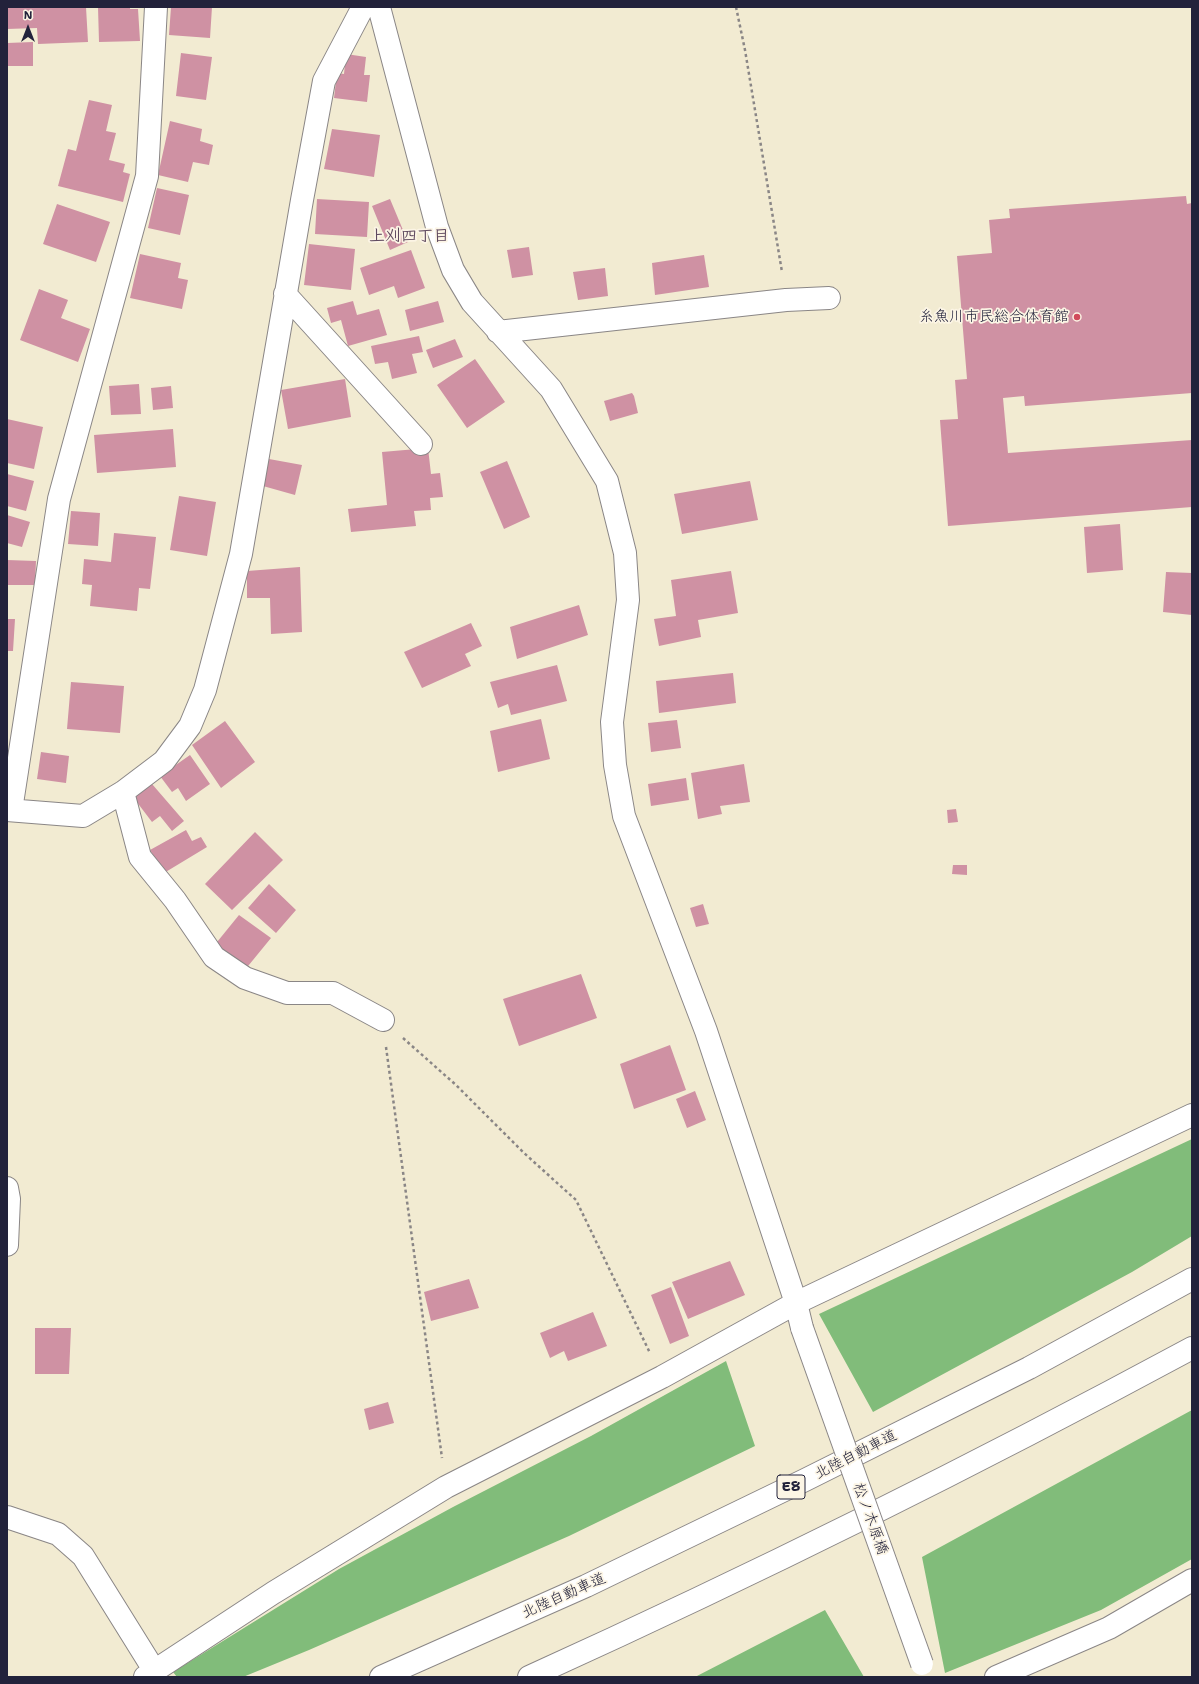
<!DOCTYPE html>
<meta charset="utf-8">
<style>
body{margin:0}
#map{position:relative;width:1199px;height:1684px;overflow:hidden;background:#f2ebd2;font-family:"Shantell Sans",sans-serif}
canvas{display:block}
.frame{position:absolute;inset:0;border:8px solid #22223b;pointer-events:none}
.north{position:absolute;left:8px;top:8px;width:40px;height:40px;-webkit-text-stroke:3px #fcf5e5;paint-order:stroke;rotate:0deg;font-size:11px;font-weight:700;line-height:16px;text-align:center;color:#22223b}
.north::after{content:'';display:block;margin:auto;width:14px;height:18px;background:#22223b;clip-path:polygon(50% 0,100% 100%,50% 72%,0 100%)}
</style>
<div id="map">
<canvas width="1199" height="1684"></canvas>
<div class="frame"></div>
<div class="north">N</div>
</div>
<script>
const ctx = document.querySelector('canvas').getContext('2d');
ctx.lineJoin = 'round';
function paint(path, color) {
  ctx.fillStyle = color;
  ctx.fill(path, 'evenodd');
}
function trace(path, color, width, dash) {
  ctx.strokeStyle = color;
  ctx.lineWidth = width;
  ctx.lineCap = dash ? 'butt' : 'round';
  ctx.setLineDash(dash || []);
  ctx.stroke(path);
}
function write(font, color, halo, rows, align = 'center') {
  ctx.font = font + ' "Shantell Sans","Klee One",sans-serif';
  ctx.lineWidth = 3.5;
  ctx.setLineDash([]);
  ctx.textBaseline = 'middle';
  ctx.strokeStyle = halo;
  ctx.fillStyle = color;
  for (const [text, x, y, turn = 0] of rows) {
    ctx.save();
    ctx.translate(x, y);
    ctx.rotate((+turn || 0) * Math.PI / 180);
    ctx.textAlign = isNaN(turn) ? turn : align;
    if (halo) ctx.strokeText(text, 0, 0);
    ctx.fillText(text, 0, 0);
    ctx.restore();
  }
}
const forest = new Path2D(`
 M1192,1139V1236L1132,1272L873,1412L819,1314Z
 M726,1361L755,1446L569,1536L309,1650L243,1677H177L173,1672L339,1569L453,1507L591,1436Z
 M1192,1410V1559L1101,1610L945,1673L922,1557Z
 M825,1610L864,1677H695Z`);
const building = new Path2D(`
 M7,7H86L88,42L38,44L37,28L7,29Z
 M98,7H130V9H138L140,41L99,42Z
 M171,7H212L210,38L169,35Z
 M33,42V66H7V43Z
 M181,53L212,57L206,100L176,96Z
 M346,54L366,57L364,75H370L367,102L334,98L337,73L344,74Z
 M89,100L112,105L106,131L116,133L109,160L125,164L123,172L130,174L123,202L58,186L68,149L76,151Z
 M170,121L202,129L200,141L213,145L209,165L193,162L188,182L158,175Z
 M332,129L380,135L374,177L324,169Z
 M157,188L189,195L180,235L148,228Z
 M1186,196L1187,204L1192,203V393L1025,406L1024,396L1003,398L1008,453L1192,440V507L948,526L940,420L958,419L955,380L967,379L957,256L992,253L989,220L1010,218L1009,209Z
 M317,199L369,202L367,237L315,234Z
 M390,199L408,242L390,250L372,206Z
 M57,204L110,222L96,262L43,244Z
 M309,244L355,249L351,290L304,285Z
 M529,247L533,275L512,278L507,250Z
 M411,250L425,288L398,298L394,286L369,295L360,268Z
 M140,254L181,263L178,278L188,280L182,309L130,298Z
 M704,255L709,287L655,295L652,263Z
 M605,268L608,296L578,300L573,272Z
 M39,289L68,300L61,318L90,329L78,362L20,340Z
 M353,301L357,315L379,309L387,335L348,346L341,320L331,323L327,308Z
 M438,301L444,322L410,331L405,310Z
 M419,336L423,352L412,354L417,373L392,379L388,362L375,364L371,346Z
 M455,339L463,357L433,368L426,350Z
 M475,359L505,402L467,428L437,385Z
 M345,379L351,417L288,429L281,390Z
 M139,384L141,414L111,415L109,386Z
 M171,386L173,408L153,410L151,388Z
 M632,393L634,396L638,413L610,421L604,401Z
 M7,419L43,427L34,469L7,463Z
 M173,429L176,467L97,473L94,435Z
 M428,448L431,474L440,473L443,497L430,498L431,510L414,511L416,526L351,532L348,509L387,505L382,452Z
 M269,459L302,465L295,495L263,486Z
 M507,461L530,517L504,529L480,472Z
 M7,474L34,481L26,511L7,506Z
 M750,481L758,520L682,534L674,494Z
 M179,496L216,502L207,556L170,550Z
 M71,511L100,513L98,546L68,544Z
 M7,515L30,522L22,547L7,543Z
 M1120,524L1123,570L1087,573L1084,527Z
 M114,533L156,537L150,589L139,588L137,611L90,606L92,585L82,584L84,559L111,562Z
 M7,560L36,561L35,585H7Z
 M300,567L302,632L271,634L270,598H247V571Z
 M731,571L738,613L698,620L701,637L659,646L654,619L676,616L671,580Z
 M1166,572L1192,573V615L1163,612Z
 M579,605L588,635L517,659L510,627Z
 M7,619H15L13,651H7Z
 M471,623L482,646L465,654L471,666L422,688L404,652Z
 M557,665L567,701L511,715L508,704L498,708L490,682Z
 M733,673L736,703L659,713L656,681Z
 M71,682L124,686L120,733L67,729Z
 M541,719L550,759L498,772L490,731Z
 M677,720L681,748L651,752L648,723Z
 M225,721L255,762L221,788L192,745Z
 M41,752L69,756L66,783L37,779Z
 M190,755L210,784L186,801L178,788L172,792L160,776Z
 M744,764L750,802L720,806L722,814L698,819L691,773Z
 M686,778L689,800L651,806L648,784Z
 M152,784L184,821L172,831L160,816L152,822L133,797Z
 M956,809L958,822L948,823L947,810Z
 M186,830L192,841L201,837L207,847L164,873L150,850Z
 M255,832L283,860L232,910L205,884Z
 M953,865H967V875L952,874Z
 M269,884L296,910L276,933L248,908Z
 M703,904L709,924L696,927L690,908Z
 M239,915L271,938L244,971L213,947Z
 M581,974L597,1018L519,1046L503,999Z
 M670,1045L686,1090L634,1109L620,1064Z
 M695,1091L706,1120L687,1128L676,1099Z
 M730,1261L745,1295L688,1319L672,1282Z
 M469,1279L479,1308L431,1321L424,1292Z
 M671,1287L689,1336L670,1344L651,1295Z
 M593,1312L607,1346L568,1361L564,1351L550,1358L540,1333Z
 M35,1328H71L69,1374H35Z
 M388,1402L394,1423L369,1430L364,1409Z`);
const path = new Path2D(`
 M736,7L745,50L782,272
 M403,1038L456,1085L524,1153L576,1200L650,1353
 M386,1047L442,1458`);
const minor = new Path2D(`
 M379,7L437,227L453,270L472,302L551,389L607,481L625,553L628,600L612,722L615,765L624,816L706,1031L796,1303L802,1328
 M285,294L421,444
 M498,332L786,300L829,298
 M123,792L140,857L175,900L214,957L245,978L287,993H333L383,1020
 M7,810L83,816L123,792L164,761L190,726L205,690L241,554L302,200L324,81L363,7
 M11,810L59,499L147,176L156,7
 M7,1188L9,1199L7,1245
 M7,1517L58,1534L83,1556L154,1670
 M145,1677L273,1593L446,1487L662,1377L796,1303L1192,1115
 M996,1677L1109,1628L1192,1580`);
const highway = new Path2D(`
 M381,1677L586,1586L805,1480L1029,1368L1192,1279
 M529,1677C754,1575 975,1465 1192,1348`);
const minorBridge = new Path2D(`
 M802,1328L922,1664`);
const markers = [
 [1077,317,4,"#d1495b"]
];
const shields = [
 [791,1487,28]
];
const shieldNames = [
 ["E8",791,1487]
];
const poiNames = [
 ["糸魚川市民総合体育館",1069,317]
];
const streetNames = [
 ["北陸自動車道",856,1455,-27],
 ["松ノ木原橋",870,1519,70],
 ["北陸自動車道",564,1596,-24]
];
const neighbourhoodNames = [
 ["上刈四丁目",409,237]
];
paint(forest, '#81bc7a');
paint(building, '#cf91a3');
trace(minor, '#8a8686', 24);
trace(highway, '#8a8686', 24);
trace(path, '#8a8686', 2.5, [3, 3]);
trace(minor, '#fff', 22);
trace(highway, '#fff', 22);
trace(minorBridge, '#8a8686', 24, []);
trace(minorBridge, '#fff', 22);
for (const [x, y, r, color] of markers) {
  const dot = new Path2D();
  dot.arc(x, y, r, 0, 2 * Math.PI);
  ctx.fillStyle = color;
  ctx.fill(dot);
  trace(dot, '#fcf5e5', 1.5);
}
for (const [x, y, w] of shields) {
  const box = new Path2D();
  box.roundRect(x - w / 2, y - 12, w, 24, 3);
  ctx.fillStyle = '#fcf5e5';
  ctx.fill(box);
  trace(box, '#22223b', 1);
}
write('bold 14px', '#22223b', null, shieldNames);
write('15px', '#22223b', '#fcf5e5', poiNames, 'right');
write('15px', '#22223b', '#fcf5e5', streetNames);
write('bold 16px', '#5f495f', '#fcf5e5', neighbourhoodNames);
</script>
